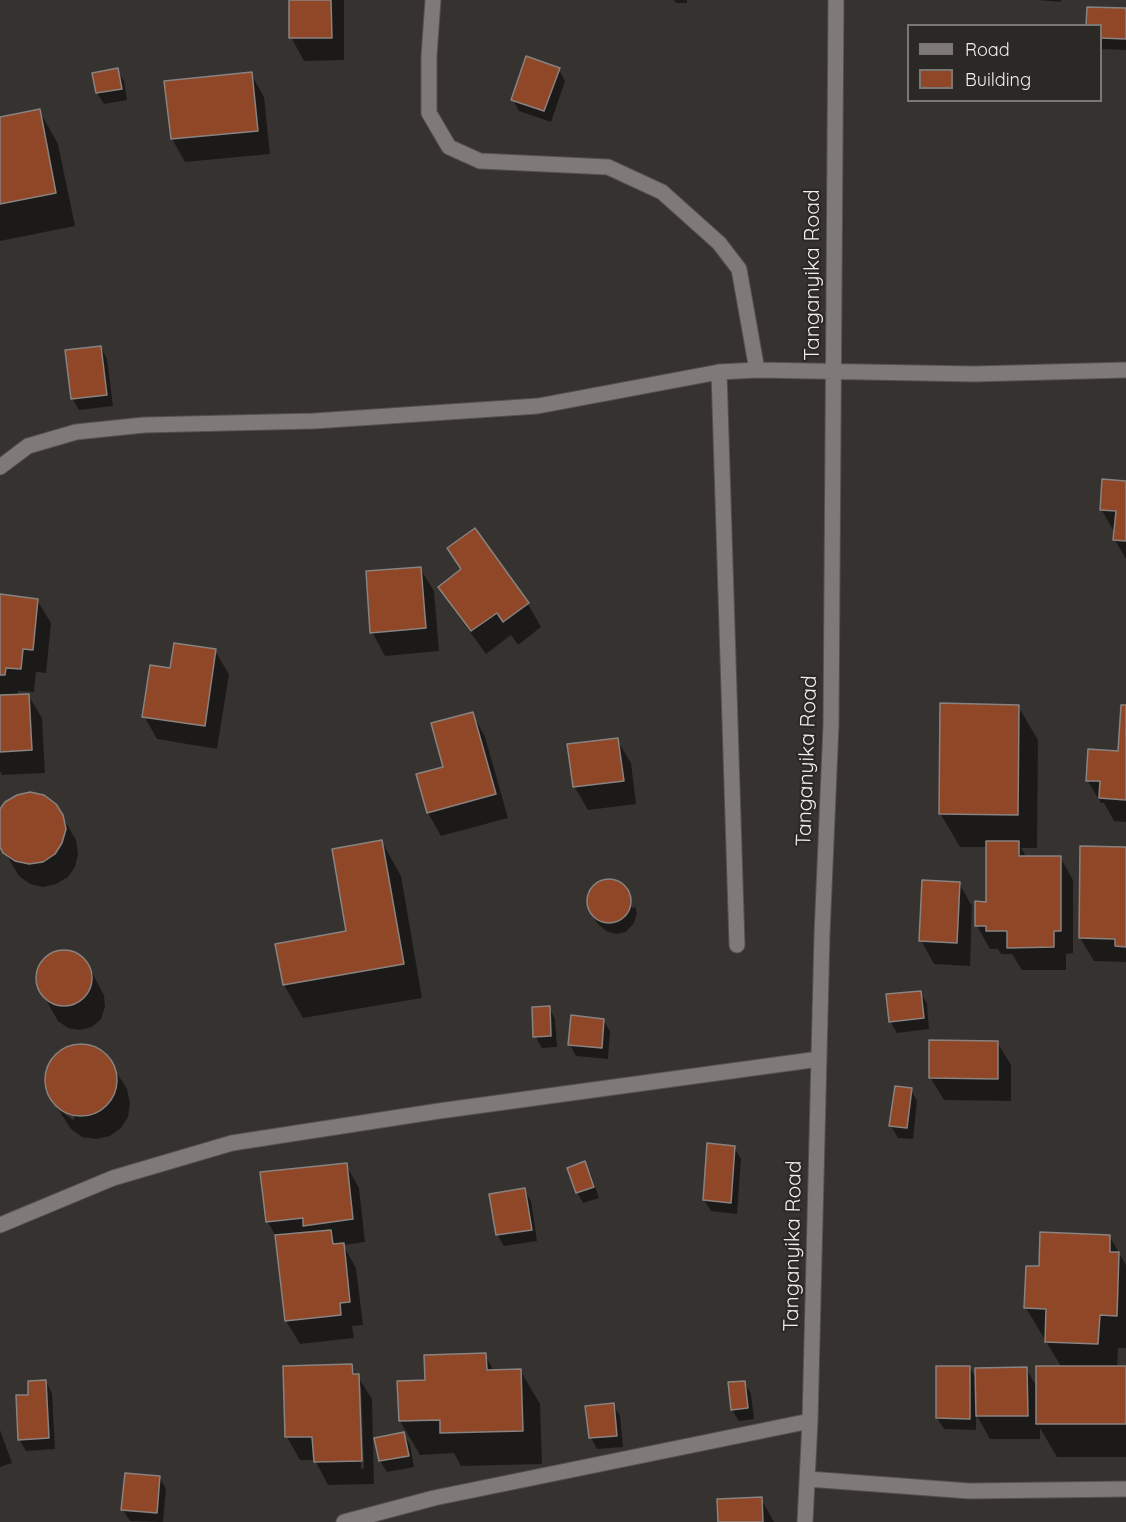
<!DOCTYPE html>
<style>
body{margin:0}
#map{position:relative;width:1126px;height:1522px;overflow:hidden;background:#36322f;font-family:Quicksand,sans-serif}
canvas{display:block}
.legend{position:absolute;left:907px;top:24px;width:195px;height:78px;box-sizing:border-box;background:#2c2825;border:2px solid #7b7775;margin:0;padding:8px 10px;list-style:none;font-size:18px;color:#f1eeec}
.legend li{display:flex;align-items:center;gap:12px;height:30px}
.legend b{width:30px;border:2px solid #7b7775}
</style>
<div id="map">
<canvas width="1126" height="1522"></canvas>
<ul class="legend">
<li><b style="height:8px;background:#7f7a77"></b>Road</li>
<li><b style="height:16px;background:#904727"></b>Building</li>
</ul>
</div>
<script>
const ctx = document.querySelector('canvas').getContext('2d');
ctx.lineJoin = 'round';
function paint(path, color) {
  ctx.fillStyle = color;
  ctx.fill(path, 'evenodd');
}
function trace(path, color, width, dash) {
  ctx.strokeStyle = color;
  ctx.lineWidth = width;
  ctx.lineCap = dash ? 'butt' : 'round';
  ctx.setLineDash(dash || []);
  ctx.stroke(path);
}
function write(font, color, halo, rows, align = 'center') {
  ctx.font = font + ' Quicksand,sans-serif';
  ctx.lineWidth = 4.5;
  ctx.setLineDash([]);
  ctx.textBaseline = 'middle';
  ctx.strokeStyle = halo;
  ctx.fillStyle = color;
  for (const [text, x, y, turn = 0] of rows) {
    ctx.save();
    ctx.translate(x, y);
    ctx.rotate((+turn || 0) * Math.PI / 180);
    ctx.textAlign = isNaN(turn) ? turn : align;
    if (halo) ctx.strokeText(text, 0, 0);
    ctx.fillText(text, 0, 0);
    ctx.restore();
  }
}
const shadow = new Path2D(`
 M291,0H344V60L304,61L291,37Z
 M674,0H687V3H676Z
 M1037,0H1061V2Z
 M1126,10V50L1100,49V26Z
 M117,70L124,81L127,100L104,104L97,93L94,75Z
 M559,70L565,81L551,122L519,111L513,100Z
 M251,74L264,97L270,154L185,162L172,139Z
 M39,110L58,144L75,226L0,241V118Z
 M101,347L107,359L113,406L79,410L72,398Z
 M1126,483V559L1115,540V533L1101,509Z
 M474,530L528,604L541,627L518,645L511,635L486,654L454,610L440,587L462,571L449,548Z
 M420,568L434,591L439,651L385,656L372,632Z
 M0,596L37,600L51,623L46,673L36,672L34,692L18,691V696L28,695L42,718L45,773L2,775L0,771Z
 M215,651L229,674L217,749L157,739L144,716Z
 M1018,706L1038,740L1037,848H1021L1027,858L1060,857L1073,880V953L1066,954V970H1022L1012,954H1001L998,949H990L977,926L987,903L988,847H960L940,813Z
 M1126,706V822L1114,821L1104,803H1101L1087,780L1119,753Z
 M472,713L485,737L508,818L441,836L428,813Z
 M617,740L631,763L636,804L588,810L574,786Z
 M0,812L62,816L76,840L78,854L75,867L68,877L56,884L43,887L30,884L19,876L0,844Z
 M382,842L401,876L422,998L303,1018L284,985L348,933Z
 M1082,848L1126,849V962L1094,961L1080,938Z
 M609,880L619,882L627,891L632,908L635,907L633,901L634,903L637,913L634,923L626,932L616,934L606,931L597,923L590,911L588,900L591,890L598,882Z
 M959,883L972,906L970,966L934,964L921,940Z
 M63,951L75,953L85,960L104,995L105,1007L101,1019L92,1027L80,1030L68,1028L58,1021L38,986L37,974L42,963L51,954Z
 M920,992L927,1004L929,1029L897,1033L890,1021Z
 M549,1007L555,1019L557,1047L542,1048L535,1036Z
 M603,1020L610,1031L608,1059L576,1056L570,1045Z
 M997,1042L1011,1065V1101L944,1100L930,1077Z
 M79,1044L94,1047L105,1054L127,1089L130,1103L128,1117L121,1128L110,1136L96,1139L82,1137L71,1129L58,1109L73,1120L75,1117L58,1105V1109L49,1094L46,1080L48,1067L55,1055L66,1047Z
 M911,1090L917,1101L913,1139L898,1138L891,1126Z
 M734,1147L741,1159L737,1214L711,1211L704,1200Z
 M584,1163L591,1174L599,1198L583,1203L577,1192Z
 M346,1165L359,1188L365,1242L343,1245L356,1268L363,1325L352,1326L354,1338L300,1344L286,1321L277,1238L267,1221Z
 M524,1190L531,1201L537,1241L504,1246L497,1234Z
 M1110,1237L1126,1265V1348H1118L1117,1368H1126V1457H1057L1040,1428V1439H990L976,1414V1430L944,1429L937,1418L970,1368L977,1380L1026,1368L1038,1389L1062,1368L1026,1308L1041,1267Z
 M485,1355L494,1371L520,1370L540,1404L542,1464L461,1466L454,1453L420,1455L400,1421L399,1382L427,1381Z
 M351,1366L372,1399L374,1484L328,1485L315,1460H300L287,1437L285,1368ZM358,1387H361L364,1468L361,1469Z
 M46,1382L52,1393L55,1449L26,1451L19,1439L30,1396Z
 M744,1382L751,1394L754,1419L739,1421L732,1410Z
 M613,1404L620,1416L623,1447L597,1449L591,1438L587,1407Z
 M0,1430L12,1463L0,1467Z
 M404,1434L410,1445L414,1467L387,1472L380,1461L376,1439Z
 M160,1478L166,1489L163,1522L130,1521L123,1510Z
 M761,1499L774,1522H719Z`);
const building = new Path2D(`
 M289,0H331L332,38H289Z
 M1087,7L1126,8V39L1100,38V26H1086Z
 M526,56L560,68L544,111L511,100Z
 M118,68L122,89L96,93L92,73Z
 M252,72L258,131L171,139L164,81Z
 M40,109L56,193L0,204V117Z
 M101,346L107,395L71,399L65,350Z
 M1102,479L1126,481V541L1113,540L1116,511L1100,510Z
 M475,528L529,603L503,622L497,613L471,631L438,587L461,569L447,548Z
 M421,567L426,628L370,633L366,571Z
 M0,594L38,599L33,650L23,649L21,669L6,668L5,675H0Z
 M174,643L216,649L205,726L142,717L150,665L170,668Z
 M29,694L32,750L0,752V695Z
 M940,703L1019,705L1018,815L939,814Z
 M1121,705H1126V800L1099,798L1100,781H1086L1088,749L1118,751Z
 M473,712L496,794L427,813L416,774L443,767L431,723Z
 M618,738L624,781L573,787L567,744Z
 M30,792L44,795L56,804L63,815L66,829L62,843L55,854L43,862L29,864L15,861L3,853L0,847V809L5,802L17,795Z
 M382,840L404,964L283,985L275,944L346,931L332,849Z
 M986,841H1019V856H1061V931H1054V947L1007,948V931H986V926H975V901L986,902Z
 M1080,846L1126,847V947L1115,946V939L1079,938Z
 M587 901a22 22 0 1 1 44 0a22 22 0 1 1-44 0Z
 M922,880L960,882L957,943L919,941Z
 M36 978a28 28 0 1 1 56 0a28 28 0 1 1-56 0Z
 M921,991L924,1018L889,1022L886,994Z
 M550,1006L551,1036L533,1037L532,1007Z
 M571,1015L604,1019L602,1048L568,1045Z
 M929,1040L998,1041V1079L929,1078Z
 M45 1080a36 36 0 1 1 72 0a36 36 0 1 1-72 0Z
 M895,1086L912,1088L907,1128L889,1126Z
 M707,1143L735,1146L731,1203L703,1200Z
 M585,1161L594,1187L576,1193L567,1168Z
 M347,1163L353,1219L303,1226V1218L266,1222L260,1172Z
 M525,1188L532,1230L496,1235L489,1194Z
 M331,1230L333,1244L344,1243L350,1302L340,1303L341,1315L285,1321L275,1235Z
 M1040,1232L1110,1235V1252H1119L1117,1316L1100,1315L1098,1344L1045,1342L1046,1309L1024,1308L1026,1266H1039Z
 M486,1353L487,1370L521,1369L523,1431L440,1433V1420L399,1421L397,1381L425,1380L424,1355Z
 M352,1364L353,1374H359L362,1461L314,1462L312,1437H285L283,1366Z
 M936,1366H970V1419L936,1418Z
 M1036,1366H1126V1424H1036Z
 M1027,1367L1028,1416H976L975,1368Z
 M46,1380L49,1438L18,1440L16,1395H28V1381Z
 M745,1381L748,1408L731,1410L728,1382Z
 M614,1403L617,1436L589,1438L585,1406Z
 M404,1432L409,1456L379,1461L374,1438Z
 M125,1473L160,1476L157,1513L121,1510Z
 M762,1497L763,1522H718L717,1499Z`);
const lane = new Path2D(`
 M719,372L737,945`);
const street = new Path2D(`
 M433,0L429,56V113L449,147L480,161L608,167L662,192L719,243L739,269L757,370
 M0,467L28,446L76,432L144,425L314,421L538,406L719,372L757,370L974,374L1126,370
 M0,1225L113,1178L232,1143L439,1111L819,1059
 M808,1479L969,1491L1126,1489
 M344,1522L434,1498L810,1421
 M805,1522L810,1421L822,935L831,725L836,0`);
const streetNames = [
 ["Tanganyika Road",813,275,-90],
 ["Tanganyika Road",807,761,-88],
 ["Tanganyika Road",793,1246,-89]
];
paint(shadow, '#0007');
paint(building, '#904727');
trace(building, '#888381', 1.5);
trace(lane, '#54514e', 17);
trace(street, '#54514e', 17);
trace(lane, '#7f7a77', 15);
trace(street, '#7f7a77', 15);
write('21px', '#f1eeec', '#2c2825', streetNames);
</script>
